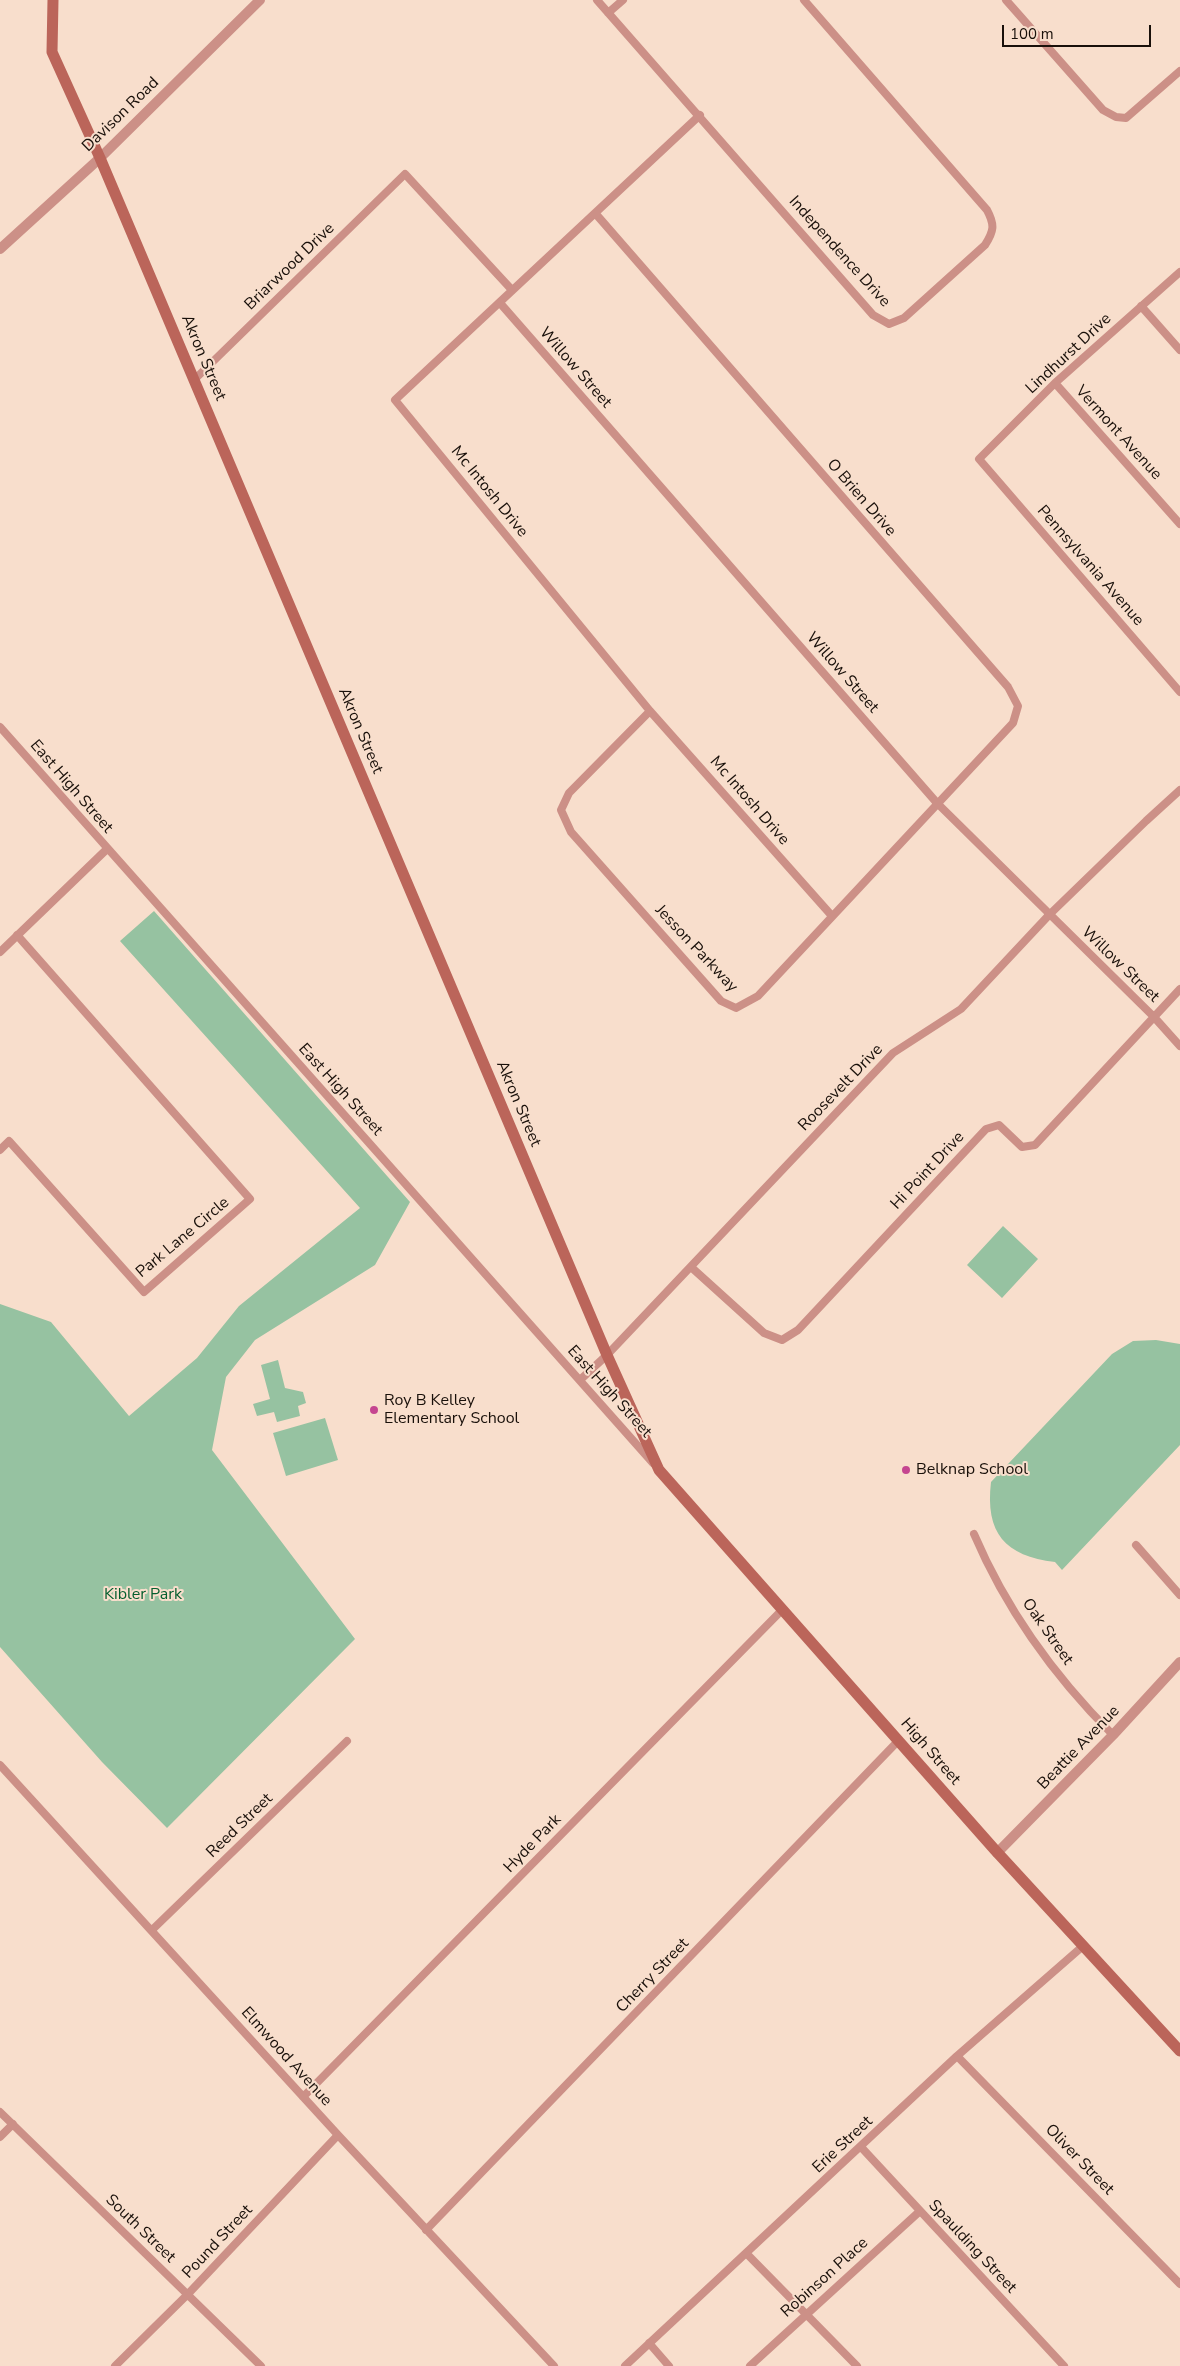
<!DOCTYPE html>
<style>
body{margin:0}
#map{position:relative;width:1180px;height:2366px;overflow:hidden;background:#f8decc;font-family:"Nunito Sans",sans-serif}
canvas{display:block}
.scale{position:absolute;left:1002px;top:25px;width:149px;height:22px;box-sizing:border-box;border:2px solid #19100a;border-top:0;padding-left:6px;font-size:15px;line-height:18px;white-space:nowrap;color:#19100a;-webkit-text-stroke:4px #f8decc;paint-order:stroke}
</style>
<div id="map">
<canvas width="1180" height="2366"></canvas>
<div class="scale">100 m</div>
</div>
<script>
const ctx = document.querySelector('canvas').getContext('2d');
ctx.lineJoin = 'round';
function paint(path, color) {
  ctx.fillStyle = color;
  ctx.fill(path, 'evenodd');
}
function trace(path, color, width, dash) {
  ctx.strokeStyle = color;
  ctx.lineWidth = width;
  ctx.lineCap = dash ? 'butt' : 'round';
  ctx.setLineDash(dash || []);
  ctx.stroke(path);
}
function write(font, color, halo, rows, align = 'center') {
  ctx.font = font + ' "Nunito Sans",sans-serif';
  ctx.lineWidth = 4;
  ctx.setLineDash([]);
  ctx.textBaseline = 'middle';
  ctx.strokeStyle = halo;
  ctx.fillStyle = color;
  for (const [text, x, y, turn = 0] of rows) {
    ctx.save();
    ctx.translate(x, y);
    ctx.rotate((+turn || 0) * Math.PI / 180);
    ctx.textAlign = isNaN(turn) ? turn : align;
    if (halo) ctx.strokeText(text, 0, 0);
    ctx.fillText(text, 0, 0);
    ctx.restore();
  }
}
const green = new Path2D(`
 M154,911L410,1202L375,1265L255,1340L226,1377L212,1450L355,1639L167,1828L102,1762L0,1647V1304L51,1322L129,1416L197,1358L239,1306L360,1208L120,941Z
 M1003,1226L1038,1259L1002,1298L967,1265Z
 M1156,1340L1180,1344V1445L1062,1570L1055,1562C1005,1556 985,1533 991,1482L1112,1354L1133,1341Z
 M278,1360L285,1388L303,1392L306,1403L298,1406L300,1416L277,1422L274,1412L257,1416L253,1404L270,1399L261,1365Z
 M325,1418L338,1460L286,1476L273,1433Z`);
const minor = new Path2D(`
 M597,0L873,315L889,324L904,318L985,245C994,231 995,225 987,210L804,0
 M1006,0L1103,110L1116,117L1126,118L1180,71
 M608,13L623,0
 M700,115L395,400L650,711L832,916
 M595,213L1008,687L1018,706L1013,723L758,996L736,1008L721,1001L571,832L561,810L569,793L650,711
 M1180,272L1055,383L979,459L1180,692
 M500,303L937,803L1154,1017L1180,1046
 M1141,306L1180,350
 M194,380L405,174L512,290
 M1055,383L1180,524
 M0,727L653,1463
 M0,952L107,849
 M0,1150L9,1141L144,1292L250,1199L17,935
 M691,1267L764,1333L782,1340L798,1330L986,1129L999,1125L1022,1147L1035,1145L1180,989
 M580,1380L607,1355L893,1053L961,1009L1049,915L1146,821L1180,790
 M974,1534C1006,1609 1056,1678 1113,1735
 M1136,1545L1180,1595
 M0,1765L338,2135L554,2366
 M152,1930L347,1741
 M957,2056L1180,2284
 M303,2097L782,1610
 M0,2112L261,2366
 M0,2137L13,2124
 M861,2147L1064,2366
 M426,2230L899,1740
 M747,2254L857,2366
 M649,2343L669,2366
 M115,2366L188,2294L338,2135
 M625,2366L957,2056L1083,1946
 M750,2366L920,2211`);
const tertiary = new Path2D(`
 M0,249L100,158L260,0
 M997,1853L1113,1735L1180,1662`);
const secondary = new Path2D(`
 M53,0L52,52L100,158L607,1355L659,1470L995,1850L1180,2051`);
const markers = [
 [374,1410,5,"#c54590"],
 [906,1470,5,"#c54590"]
];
const streetNames = [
 ["Davison Road",121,115,-44],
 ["Independence Drive",839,252,48],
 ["Briarwood Drive",290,267,-44],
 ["Lindhurst Drive",1069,354,-43],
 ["Akron Street",203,358,67],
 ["Willow Street",575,368,49],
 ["Vermont Avenue",1118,433,48],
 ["Mc Intosh Drive",489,492,51],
 ["O Brien Drive",861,498,49],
 ["Pennsylvania Avenue",1090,566,49],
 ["Willow Street",842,673,49],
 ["Akron Street",360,731,67],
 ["East High Street",71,787,49],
 ["Mc Intosh Drive",749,801,49],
 ["Jesson Parkway",696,949,47],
 ["Willow Street",1120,965,44],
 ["Roosevelt Drive",841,1088,-46],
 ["East High Street",340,1090,48],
 ["Akron Street",518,1104,67],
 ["Hi Point Drive",928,1171,-47],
 ["Park Lane Circle",183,1238,-40],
 ["East High Street",609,1392,48],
 ["Oak Street",1047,1632,55],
 ["Beattie Avenue",1079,1748,-46],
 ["High Street",930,1752,49],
 ["Reed Street",240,1826,-44],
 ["Hyde Park",533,1844,-46],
 ["Cherry Street",653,1976,-46],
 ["Elmwood Avenue",286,2057,48],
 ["Erie Street",843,2145,-43],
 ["Oliver Street",1079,2160,46],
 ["South Street",140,2229,44],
 ["Pound Street",218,2242,-47],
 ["Spaulding Street",972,2247,47],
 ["Robinson Place",825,2278,-42]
];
const poiNames = [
 ["Roy B Kelley",384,1401],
 ["Elementary School",384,1419],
 ["Belknap School",916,1470]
];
const parkNames = [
 ["Kibler Park",143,1595]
];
paint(green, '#96c2a1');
trace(minor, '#cc9087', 8);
trace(tertiary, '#cc9087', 10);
trace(secondary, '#bb655a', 11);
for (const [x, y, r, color] of markers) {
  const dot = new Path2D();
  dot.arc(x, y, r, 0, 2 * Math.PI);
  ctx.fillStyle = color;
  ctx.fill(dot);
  trace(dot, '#f8decc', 2);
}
write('16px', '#19100a', '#f8decc', streetNames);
write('16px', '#19100a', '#f8decc', poiNames, 'left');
write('16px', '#045e2e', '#f8decc', parkNames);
</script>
